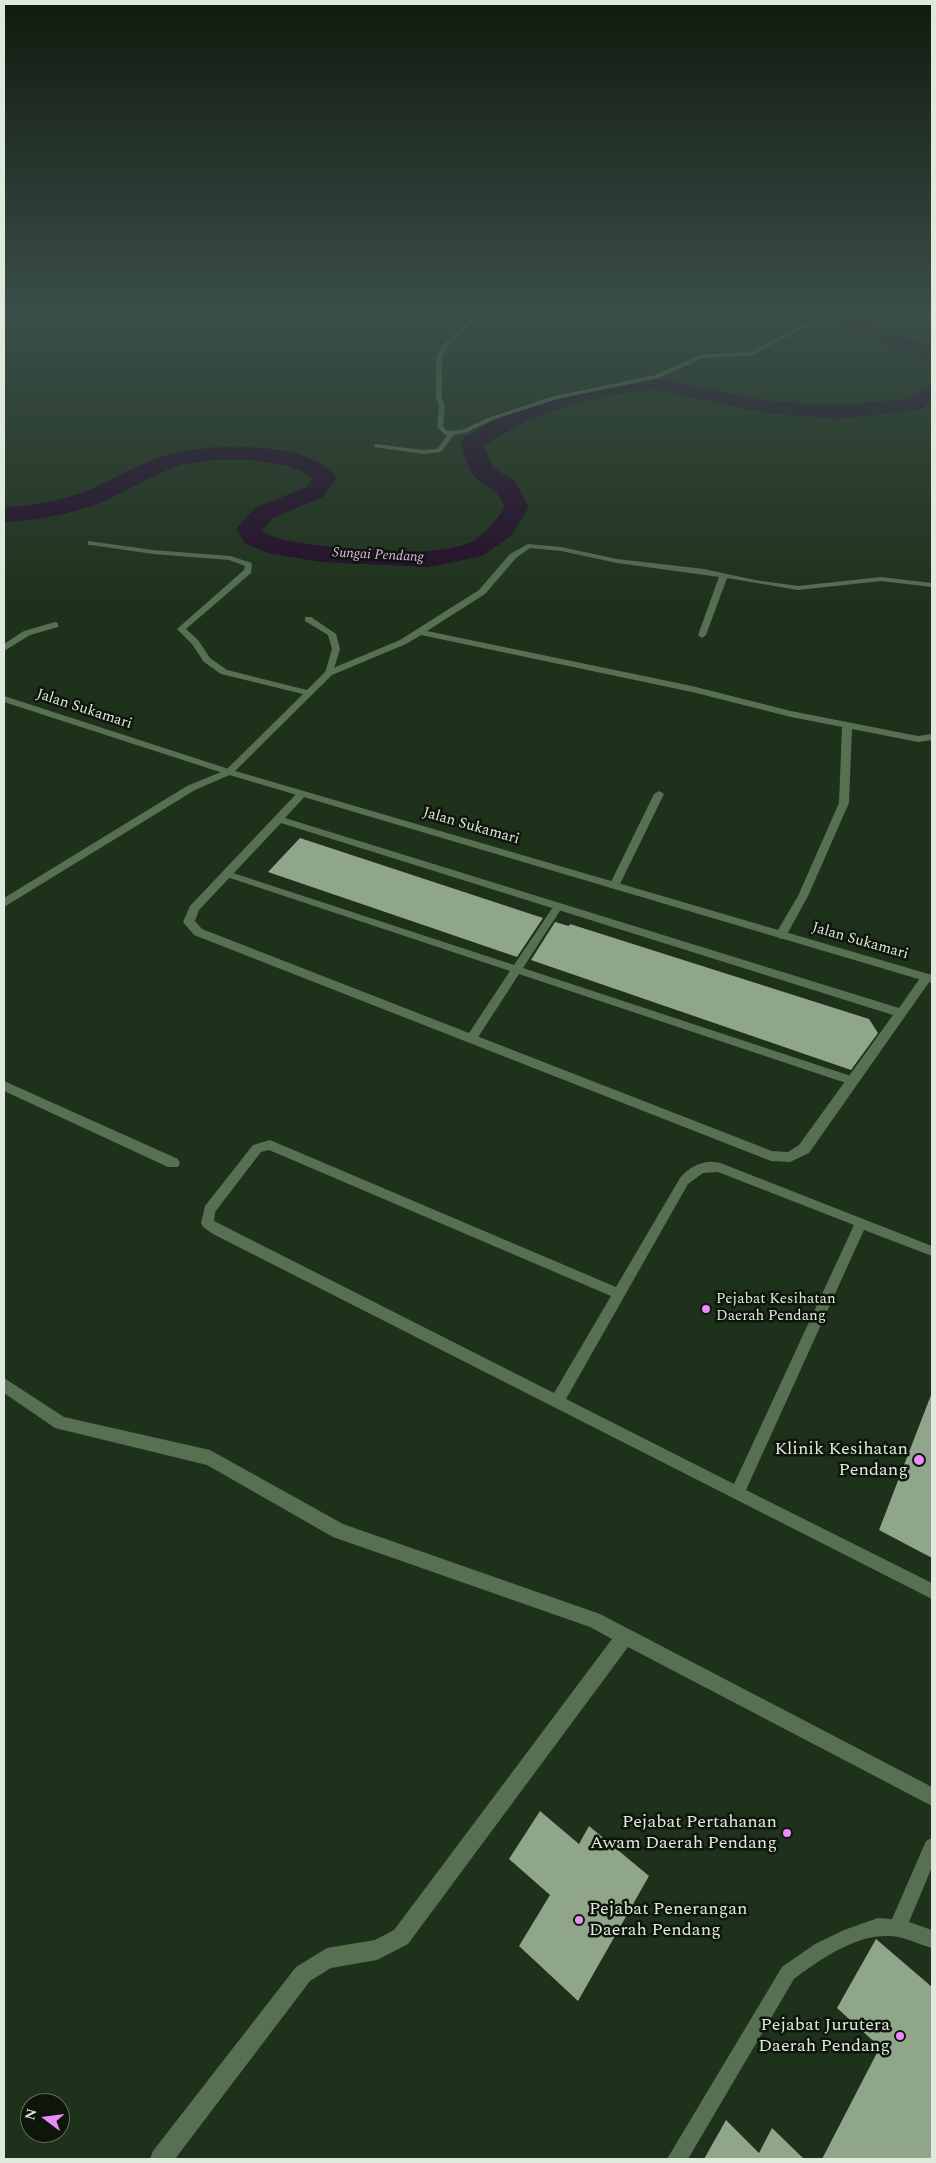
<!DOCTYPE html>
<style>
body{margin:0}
#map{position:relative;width:936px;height:2163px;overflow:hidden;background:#1e311a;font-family:Spectral,serif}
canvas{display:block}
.frame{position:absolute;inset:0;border:5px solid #deeadb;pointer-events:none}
.north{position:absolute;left:20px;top:2093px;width:50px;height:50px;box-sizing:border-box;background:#0e160c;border:1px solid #616b5f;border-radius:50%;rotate:285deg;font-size:14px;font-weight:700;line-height:20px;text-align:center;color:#deeadb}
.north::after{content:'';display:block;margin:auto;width:18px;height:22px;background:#eb8cfb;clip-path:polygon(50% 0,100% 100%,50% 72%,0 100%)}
</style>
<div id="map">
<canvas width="936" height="2163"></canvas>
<div class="frame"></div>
<div class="north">N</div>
</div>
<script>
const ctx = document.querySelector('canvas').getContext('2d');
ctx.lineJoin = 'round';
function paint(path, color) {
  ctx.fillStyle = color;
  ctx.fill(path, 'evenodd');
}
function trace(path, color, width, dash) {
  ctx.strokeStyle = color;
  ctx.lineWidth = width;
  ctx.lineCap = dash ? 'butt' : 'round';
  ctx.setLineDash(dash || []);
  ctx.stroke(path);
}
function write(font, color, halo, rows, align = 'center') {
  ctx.font = font + ' Spectral,serif';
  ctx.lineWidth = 5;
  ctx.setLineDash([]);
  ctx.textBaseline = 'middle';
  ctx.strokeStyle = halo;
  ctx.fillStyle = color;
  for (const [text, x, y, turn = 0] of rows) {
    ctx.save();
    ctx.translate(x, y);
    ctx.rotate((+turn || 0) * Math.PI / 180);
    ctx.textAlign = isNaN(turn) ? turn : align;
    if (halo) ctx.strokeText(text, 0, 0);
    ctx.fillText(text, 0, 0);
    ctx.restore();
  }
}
const river = new Path2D(`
 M812,311H839L932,348V361L814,315Z
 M655,378L767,401L835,405L907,399L925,386L932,384V400L921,410L913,411L835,419L767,413L655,390L617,394L573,404L525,422L484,445L493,468L515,481L529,507L511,536L482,556L429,567L321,562L268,553L246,544L236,529L255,508L307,487L312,479C289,456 206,456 176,467C148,476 124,494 97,504C67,515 35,521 4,522V508C33,505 62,501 89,490C117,478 141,462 170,454C210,443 311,440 337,478L323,497L273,518L262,530C272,547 406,553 430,551C440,550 453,548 464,545C482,539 495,522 505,507C493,482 490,492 475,477C467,469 464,453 461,443L464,438C479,430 494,419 511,412C557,392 605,383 655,378Z`);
const building = new Path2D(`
 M300,838L543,918L517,957L268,872Z
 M555,922L569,926L570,924L869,1019L878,1033L851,1070L531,960Z
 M931,1395L932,1396V1558L879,1530Z
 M540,1811L579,1844L589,1826L649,1876L578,2001L519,1946L550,1895L509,1859Z
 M876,1939L932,1987V2159H822L880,2047L837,2008Z
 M726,2120L759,2153L772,2128L804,2159H704Z`);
const service = new Path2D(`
 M305,617H311L336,634L340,649L332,675L325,673L332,649L328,635L305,621Z
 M227,871L514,965L555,904H561L563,906L523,968L857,1078L859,1081L857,1084H849L519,974L475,1042H467L466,1039L467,1036L510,971L224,876V872Z
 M270,1140L616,1287L680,1178C691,1165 707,1158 723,1164L932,1246V1256L864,1230L746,1490L932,1583V1599L213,1234L203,1227L201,1223L205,1206L253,1145ZM269,1150L611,1296L554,1393L214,1221L215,1212L261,1152ZM718,1172L854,1225L734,1484L566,1399L688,1184L703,1173Z
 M932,1838V1867L909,1922L932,1930V1948C918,1944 903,1936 888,1936C855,1935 819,1960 794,1979L688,2159H667L782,1967L815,1944L844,1930L878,1918L892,1919L926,1841Z`);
const minor = new Path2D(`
 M477,311H484L449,345L442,357V398L445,406L443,427L448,431L462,430L488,418L554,396L655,375L700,355L750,352L806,323L840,311H850L810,325L753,355L703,358L659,378L557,399L492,420L465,433L454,435L441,452L423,454L374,447V445L376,444L423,450L437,449L447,435L444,434L437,427L439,406L436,398V357L445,343Z
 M876,311L932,314V318L879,313Z
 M88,541L153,550L230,556L252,563L251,573L186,629L198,640L210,658L227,670L307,690L326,671L400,640L479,590L510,554L528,544L561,547L617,559L704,569L755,580L798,586L881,577L932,583V587L881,581L798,590L727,578L706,635L702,638L698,635L719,577L617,563L561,551L530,548L516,558L485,594L427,631L692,686L791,711L918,736L932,734V740L918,742L852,729L849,803L808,896L785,938L781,939L775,935L798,896L839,803L842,727L791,717L692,692L421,635L406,644L332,675L232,774L195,790L4,907V898L187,786L226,770L303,694L221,674L204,662L192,644L177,629L244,570L245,566L229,560L153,554L91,545H88Z
 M55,622L58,623V627L30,635L4,651V644L24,631Z
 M302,791L307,794L285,818L899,1008L923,974H931L932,978L809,1153L790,1162L771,1161L194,935L183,922L190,906L298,792ZM281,823L893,1015L799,1145L788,1152L772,1151L202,929L195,921L199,910Z
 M659,791L664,794L620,884L619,886H611L610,884L654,794Z
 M4,1081L178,1159L180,1163L178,1167H168L4,1091Z
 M4,1378L64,1417L210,1450L343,1524L600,1614L932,1787V1806L628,1647L408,1944L377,1960L331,1968L310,1981L175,2159H150L153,2151L296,1967L327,1948L375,1940L394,1930L612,1639L590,1627L333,1537L207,1465L55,1428L4,1393Z`);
const tertiary = new Path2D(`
 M4,696L232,770L932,975V983L226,774L4,702Z`);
const markers = [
 [706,1309,5,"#eb8cfb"],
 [919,1460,6,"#eb8cfb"],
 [787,1833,5,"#eb8cfb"],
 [579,1920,5,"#eb8cfb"],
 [900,2036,5,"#eb8cfb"]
];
const farWaternames = [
 ["Sungai Pendang",378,556,3]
];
const streetNames = [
 ["Jalan Sukamari",84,710,18],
 ["Jalan Sukamari",471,827,16],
 ["Jalan Sukamari",860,942,16]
];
const poiNames = [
 ["Pejabat Kesihatan",716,1300],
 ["Daerah Pendang",716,1317]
];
const nearPoinames = [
 ["Klinik Kesihatan",908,1450],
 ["Pendang",908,1471],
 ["Pejabat Pertahanan",777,1823],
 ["Awam Daerah Pendang",777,1844],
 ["Pejabat Penerangan",589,1910,"left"],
 ["Daerah Pendang",589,1931,"left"],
 ["Pejabat Jurutera",890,2026],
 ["Daerah Pendang",890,2047]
];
paint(river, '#230928');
paint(building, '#8fa68a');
paint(service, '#577051');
paint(minor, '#577051');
paint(tertiary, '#577051');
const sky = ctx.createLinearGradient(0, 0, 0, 614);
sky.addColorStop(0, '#101b0e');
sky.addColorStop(0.51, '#3b4e49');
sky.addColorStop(1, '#3b4e4900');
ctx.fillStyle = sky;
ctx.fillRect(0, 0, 936, 614);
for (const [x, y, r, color] of markers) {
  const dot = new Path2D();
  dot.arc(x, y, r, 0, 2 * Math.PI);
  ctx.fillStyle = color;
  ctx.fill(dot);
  trace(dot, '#0e160c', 2);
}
write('italic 14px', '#e7b4ef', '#0e160c', farWaternames);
write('15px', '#deeadb', '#0e160c', streetNames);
write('15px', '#deeadb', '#0e160c', poiNames, 'left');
write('18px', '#deeadb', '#0e160c', nearPoinames, 'right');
</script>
